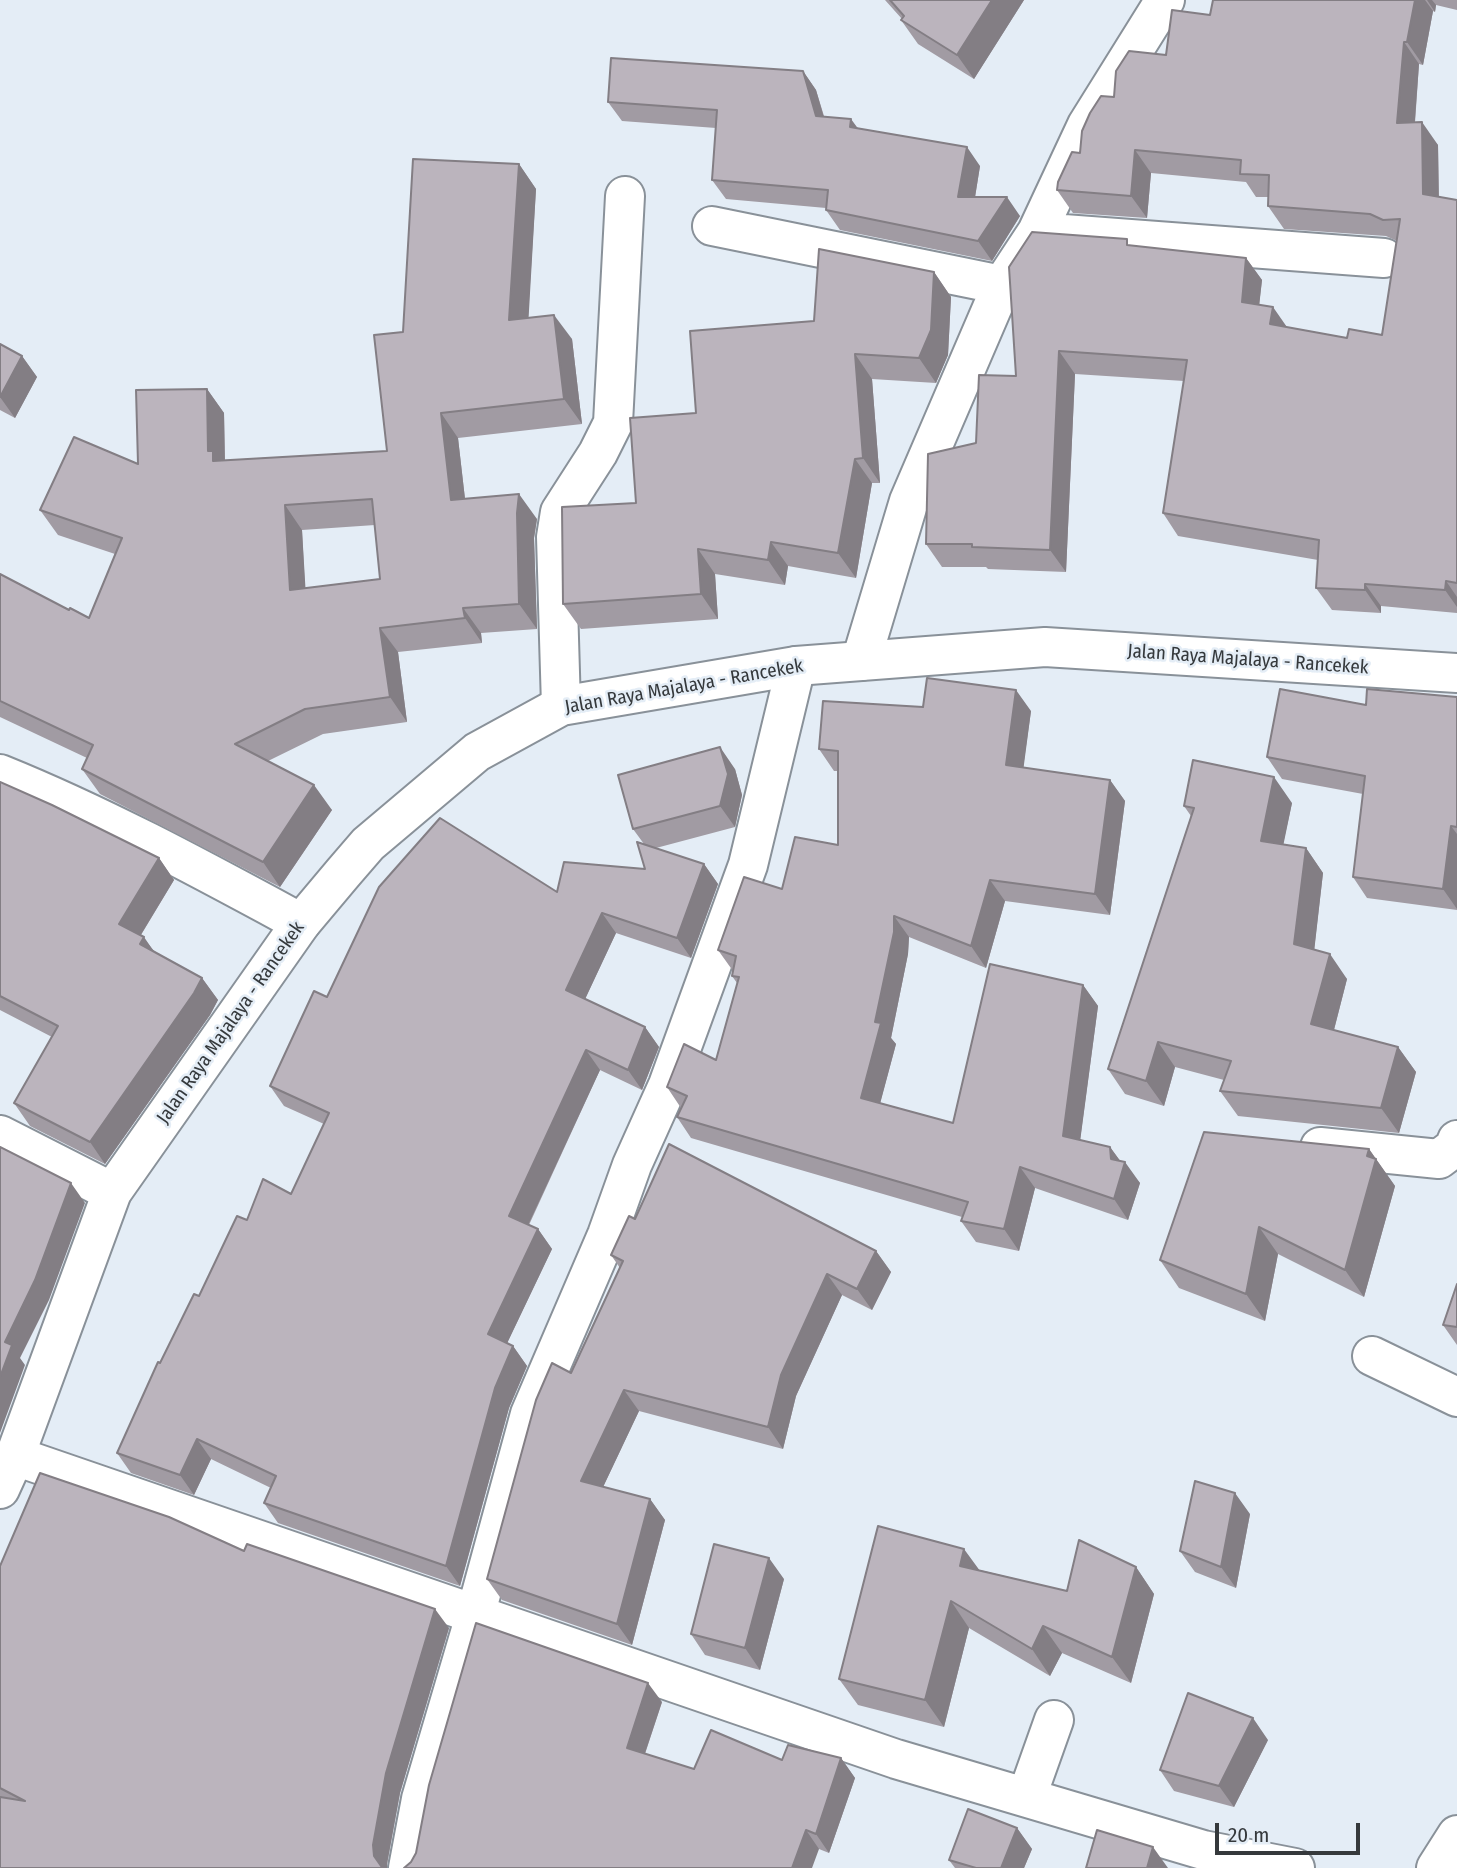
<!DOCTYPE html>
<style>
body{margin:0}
#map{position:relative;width:1457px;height:1868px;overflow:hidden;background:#e4edf6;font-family:"Fira Sans Condensed",sans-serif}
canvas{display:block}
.scale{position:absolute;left:1215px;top:1823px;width:145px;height:32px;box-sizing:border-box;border:4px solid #35393c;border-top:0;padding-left:9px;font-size:21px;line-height:24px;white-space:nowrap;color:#35393c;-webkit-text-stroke:5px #e4edf6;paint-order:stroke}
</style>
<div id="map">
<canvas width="1457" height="1868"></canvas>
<div class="scale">20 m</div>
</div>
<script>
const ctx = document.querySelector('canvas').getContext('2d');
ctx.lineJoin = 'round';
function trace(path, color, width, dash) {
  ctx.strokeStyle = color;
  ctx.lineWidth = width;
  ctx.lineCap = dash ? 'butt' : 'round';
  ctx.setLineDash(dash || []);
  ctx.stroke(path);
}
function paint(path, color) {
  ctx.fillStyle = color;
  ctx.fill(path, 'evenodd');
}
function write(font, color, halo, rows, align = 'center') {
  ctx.font = font + ' "Fira Sans Condensed",sans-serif';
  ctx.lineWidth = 5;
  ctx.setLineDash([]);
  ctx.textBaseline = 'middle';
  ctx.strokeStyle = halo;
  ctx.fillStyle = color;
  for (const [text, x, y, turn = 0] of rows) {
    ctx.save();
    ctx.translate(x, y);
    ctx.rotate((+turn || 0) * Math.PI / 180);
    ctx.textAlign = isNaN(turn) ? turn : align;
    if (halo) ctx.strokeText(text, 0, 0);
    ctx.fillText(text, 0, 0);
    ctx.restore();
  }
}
const street = new Path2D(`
 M712,226L1002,285
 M1037,232L1384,258
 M861,661L909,501L1002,285L1037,232L1087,125L1165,0
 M561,706L556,537L560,512L598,453L613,423L625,196
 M0,774C104,816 203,870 301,923
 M0,1135L112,1192
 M1320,1147L1439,1159L1455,1147L1457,1140
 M1372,1356L1457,1397
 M15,1456L896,1759L1203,1850L1295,1868
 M1027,1796L1054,1720
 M408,1868L421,1799L475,1616L530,1414L607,1235L632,1165L668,1085L748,865L796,666
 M1436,1868L1457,1835`);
const secondary = new Path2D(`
 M0,1489L15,1456L112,1192L301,923L343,873L368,844L477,752L561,706L796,666L1045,647L1457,673`);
const wall = new Path2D(`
 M885,0H1024L974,79L918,44L901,20L902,19Z
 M1213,0H1457V10L1436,5L1435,12L1433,11L1423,65L1419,64L1415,123L1438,145L1439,197L1457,200V613L1381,606V613L1332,610L1316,588L1318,560L1178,536L1163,513L1184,381L1075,374L1066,572L988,569L986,567H942L926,544L976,443L1016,376L1132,246L1246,258L1262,280L1259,305L1287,327L1347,338L1382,335L1397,241L1386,236L1284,229L1268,206V197H1256L1246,182L1151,173L1147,218L1073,213L1057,190L1114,97L1166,55L1210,15Z
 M803,71L816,90L824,116L858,128L980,166L975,197L1020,216L992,261L840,230L826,210V208L726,199L712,180L716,128L622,121L608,102Z
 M519,164L536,189L528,317L572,339L582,424L458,438L465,499L537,519L534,538L537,629L481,633L482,643L398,652L407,722L323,734L268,761L332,810L280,887L100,794L82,769L87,758L0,717V574L69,610L89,618L115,554L58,535L40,510L138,464L207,389L224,413L225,460L387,451L403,332ZM375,525L380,579L305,588L302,530Z
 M934,272L951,297L948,355L936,383L872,379L880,483H872L856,578L788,566L785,585L715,574L718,619L581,629L563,604L636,503L696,413L814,321Z
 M0,344L22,356L37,377L15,418L0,410Z
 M1457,697V910L1367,898L1353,877L1363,794L1282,779L1267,757L1366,705Z
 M923,707L1031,711L1023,768L1110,780L1125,801L1110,915L1005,901L986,968L909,937L908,954L891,1038L896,1044L880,1103L953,1123L1083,985L1098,1006L1080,1140L1110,1147L1120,1161L1140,1183L1128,1220L1035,1188L1019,1251L976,1242L961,1221L962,1217L691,1138L677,1117L681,1108L667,1087L716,1060L737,983L732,976L733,971L718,950L782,889L838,845V771H834L819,749Z
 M735,769L742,795L735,827L656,848L704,864L718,884L691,958L616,933L585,999L645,1027L659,1047L642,1090L600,1070L529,1225L538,1229L552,1249L507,1343L513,1346L527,1366L509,1408L460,1586L278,1523L264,1503L271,1488L211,1459L194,1495L131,1473L117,1453L160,1363L247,1220L291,1194L324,1124L284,1106L270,1086L327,997L557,892L645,869L644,844L633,829Z
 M0,782L159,858L174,880L141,935L155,952L202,978L218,1000L210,1015L105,1164L30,1126L14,1103L52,1037L0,1010Z
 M1292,803L1283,844L1306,848L1323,873L1314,950L1347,979L1334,1030L1398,1047L1416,1072L1399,1133L1238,1116L1220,1091L1224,1080L1175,1067L1164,1106L1125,1094L1108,1069L1191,816L1184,806Z
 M1369,1149L1395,1186L1364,1297L1278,1254L1265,1321L1179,1288L1160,1260Z
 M635,1219L876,1251L891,1272L872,1310L842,1295L796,1396L783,1449L639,1411L603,1487L650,1499L665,1520L632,1645L502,1600L487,1579L571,1373L620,1268L611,1255Z
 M1457,1284V1345L1443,1325Z
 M1250,1514L1236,1588L1195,1572L1180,1551Z
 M244,1551L449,1628L400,1793L387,1864L0,1868V1566Z
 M1136,1567L1154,1594L1131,1683L1062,1653L1050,1676L969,1628L944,1727L858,1705L839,1679L980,1570L1067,1591Z
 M784,1579L760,1670L705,1655L691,1634Z
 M662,1702L645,1754L694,1769L782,1760L841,1758L855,1778L829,1853L819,1849L404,1868Z
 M1268,1740L1234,1807L1174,1791L1160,1770Z
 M1017,1828L1032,1849L1024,1868H955L949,1860Z`);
const shadedWall = new Path2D(`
 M992,0H1024L974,79L957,55Z
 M1415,0H1425L1433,11L1423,65L1407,42Z
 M1427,0H1432L1436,5L1435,12Z
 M1404,42L1419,64L1413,146L1397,123Z
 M803,71L816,90L829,135L816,116Z
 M851,119L865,138L850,127Z
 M1422,122L1438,145L1439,217L1423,194Z
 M967,147L980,166L972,216L958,197Z
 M1135,150L1151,173L1147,218L1131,196Z
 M519,164L536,189L527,345L509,320Z
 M1007,197L1020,216L992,261L978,241Z
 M1246,258L1262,280L1257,325L1242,302Z
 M934,272L951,297L948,355L936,383L919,358Z
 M1273,307L1289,330L1270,324Z
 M554,315L572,339L582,424L564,399Z
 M1059,351L1075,374L1066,572L1050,550Z
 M855,354L872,379L880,483L863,458Z
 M22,356L37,377L15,418L0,397Z
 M207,389L224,413L225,469L213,461L208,451Z
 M441,413L458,438L468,525L451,500Z
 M855,459L872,483L856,578L838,553Z
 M519,494L537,519L534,538L537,629L519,604L517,513Z
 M285,505L302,530L307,614L290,590Z
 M771,542L788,566L785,585L768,560Z
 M698,549L715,574L718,619L701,594Z
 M1446,581L1457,597V607L1445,590Z
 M1365,584L1381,606V613L1365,590Z
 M463,608L481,633L482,643L465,618Z
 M380,628L398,652L407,722L390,697Z
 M1016,690L1031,711L1021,787L1006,765Z
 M720,747L735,769L742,795L735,827L720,806Z
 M1274,777L1292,803L1279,866L1261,841Z
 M1110,780L1125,801L1110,915L1095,894Z
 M314,785L332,810L280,887L263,862Z
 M1451,826L1457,834V909L1443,889Z
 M1306,848L1323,873L1312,970L1294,944Z
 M159,858L174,880L134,946L119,924Z
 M704,864L718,884L691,958L677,938Z
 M990,880L1005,901L986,968L971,946Z
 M602,913L616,933L580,1010L566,990Z
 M894,916L909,937L908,954L891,1038L896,1044L876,1119L861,1098Z
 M144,937L159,959L140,944Z
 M1330,954L1347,979L1329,1049L1311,1024Z
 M202,978L218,1000L210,1015L105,1164L90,1142Z
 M1083,985L1098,1006L1078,1157L1063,1136Z
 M645,1027L659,1047L642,1090L628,1070Z
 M1158,1042L1175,1067L1164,1106L1146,1081Z
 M1398,1047L1416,1072L1399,1133L1381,1108Z
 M586,1050L600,1070L523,1236L509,1216Z
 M1110,1147L1124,1166L1125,1162L1140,1183L1128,1220L1114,1199Z
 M1369,1149L1395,1186L1364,1297L1345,1270Z
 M1020,1167L1035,1188L1019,1251L1004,1229Z
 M71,1183L85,1203L49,1300L20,1358L25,1365L0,1433V1377L5,1342Z
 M1259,1227L1278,1254L1265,1321L1246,1294Z
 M538,1229L552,1249L502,1354L488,1334Z
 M876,1251L891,1272L872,1310L857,1289Z
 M827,1274L842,1295L796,1396L783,1449L768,1427L781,1375Z
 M513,1346L527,1366L509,1408L460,1586L446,1566L495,1388Z
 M624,1390L639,1411L596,1502L581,1481Z
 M197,1439L211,1459L194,1495L180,1475Z
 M1235,1493L1250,1514L1236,1588L1221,1567Z
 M650,1499L665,1520L632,1645L617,1624Z
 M964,1549L983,1575L960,1566Z
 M769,1558L784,1579L760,1670L745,1648Z
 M1136,1567L1154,1594L1131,1683L1112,1657Z
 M951,1601L969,1628L944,1727L925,1700Z
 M435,1609L449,1628L400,1793L387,1864V1868H382L374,1856L373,1845L386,1773Z
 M1043,1626L1062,1653L1050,1676L1032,1649Z
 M648,1683L662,1702L640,1768L627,1748Z
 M1253,1718L1268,1740L1234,1807L1219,1786Z
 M841,1758L855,1778L829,1853L816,1834Z
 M1017,1828L1032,1849L1024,1868H1001Z
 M806,1830L819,1849L812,1868H792Z
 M1153,1847L1168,1868H1147Z`);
const building = new Path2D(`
 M890,0H992L957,55L901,20L904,16Z
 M1213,0H1415L1407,42H1404L1397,123L1422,122L1423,194L1457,200V583L1446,581L1445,590L1365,584V590L1316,588L1319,540L1163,513L1187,360L1059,351L1050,550L972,547V544H926L928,454L976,443L979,375L1016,376L1009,267L1032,232L1127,239V245L1246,258L1242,302L1273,307L1270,324L1347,338L1349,329L1382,335L1400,219L1383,220L1370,214L1268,206L1269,175L1240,174L1241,160L1135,150L1131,196L1057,190L1058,182L1072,152L1080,153L1082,131L1090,113L1101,96L1114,97L1116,71L1129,51L1166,55L1172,10L1210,15Z
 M611,58L803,71L816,116L851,119L850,127L967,147L958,197H1007L978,241L826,210L828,190L712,180L717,110L608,102Z
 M413,159L519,164L509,320L554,315L564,399L441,413L451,500L519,494L517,513L519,604L463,608L465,618L380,628L390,697L305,709L235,744L314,785L263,862L82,769L93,745L0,701V574L69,610L70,608L89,618L122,538L40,510L74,437L138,464L136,390L207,389L208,451H213V461L387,451L374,335L403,332ZM372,499L380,579L290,590L285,505Z
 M819,249L934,272L931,330L919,358L855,354L863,458L855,459L838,553L771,542L768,560L698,549L701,594L563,604L562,507L636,503L630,418L696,413L690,331L814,321Z
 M0,344L22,356L0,397Z
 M927,678L1016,690L1006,765L1110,780L1095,894L990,880L971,946L894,916V932L875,1022L881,1023L861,1098L953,1123L990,964L1083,985L1063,1136L1110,1147L1111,1159L1125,1162L1114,1199L1020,1167L1004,1229L961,1221L968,1202L677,1117L687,1096L667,1087L684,1044L716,1060L739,977L732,976L736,956L718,950L744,877L782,889L795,837L838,845V751L819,749L823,701L923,707Z
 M1280,689L1366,705L1367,689L1457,697V827L1451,826L1443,889L1353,877L1365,776L1267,757Z
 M720,747L728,774L720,806L633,829L618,775Z
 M1193,760L1274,777L1261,841L1306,848L1294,944L1330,954L1311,1024L1398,1047L1381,1108L1220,1091L1231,1061L1158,1042L1146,1081L1108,1069L1194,808L1184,806Z
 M0,782L52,805L159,858L119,924L144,937L140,944L202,978L194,993L90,1142L14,1103L58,1026L0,996Z
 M440,818L557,892L564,862L645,869L637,842L704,864L677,938L602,913L566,990L645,1027L628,1070L586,1050L509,1216L538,1229L488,1334L513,1346L495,1388L446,1566L264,1503L276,1476L197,1439L180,1475L117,1453L158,1362L160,1363L194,1294L199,1296L237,1216L247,1220L263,1179L291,1194L329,1113L270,1086L314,991L327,997L379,887Z
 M1204,1132L1369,1149L1367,1156L1376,1159L1345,1270L1259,1227L1246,1294L1160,1260Z
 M669,1144L876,1251L857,1289L827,1274L781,1375L768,1427L624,1390L581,1481L650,1499L617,1624L487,1579L536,1400L552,1363L571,1373L623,1261L611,1255L629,1216L635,1219Z
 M0,1147L71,1183L35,1280L5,1342L12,1345L0,1377Z
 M1457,1284V1327L1443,1325Z
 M40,1473L169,1517L244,1551L247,1544L435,1609L386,1773L373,1845L374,1856L381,1866L386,1868H0V1797L25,1801L0,1788V1566Z
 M1195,1481L1235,1493L1221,1567L1180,1551Z
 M878,1526L964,1549L960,1566L1067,1591L1079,1540L1136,1567L1112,1657L1043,1626L1032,1649L951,1601L925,1700L839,1679Z
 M714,1544L769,1558L745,1648L691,1634Z
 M476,1623L648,1683L627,1748L694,1769L711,1730L782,1760L788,1745L841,1758L816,1834L806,1830L792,1868H404L411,1862L416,1853L429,1785Z
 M1188,1693L1253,1718L1219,1786L1160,1770Z
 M968,1809L1017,1828L1001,1868H976L949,1860Z
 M1097,1830L1153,1847L1147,1868H1086Z`);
const streetNames = [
 ["Jalan Raya Majalaya - Rancekek",1248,660,4],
 ["Jalan Raya Majalaya - Rancekek",684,687,-10],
 ["Jalan Raya Majalaya - Rancekek",231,1023,-55]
];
trace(street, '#899199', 42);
trace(secondary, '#899199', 42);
trace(street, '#fff', 38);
trace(secondary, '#fff', 38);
paint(wall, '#a19ba3');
paint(shadedWall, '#837e84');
paint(building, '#bbb4bd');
trace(building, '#837e84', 2);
write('19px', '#35393c', '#e4edf6', streetNames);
</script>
